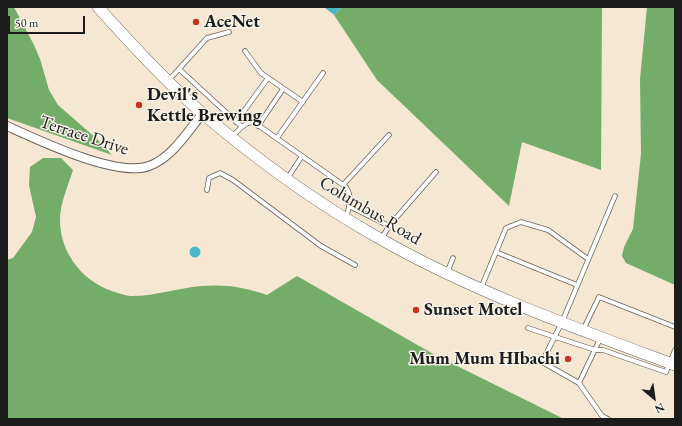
<!DOCTYPE html>
<style>
body{margin:0}
#map{position:relative;width:682px;height:426px;overflow:hidden;background:#f6e7d3;font-family:"EB Garamond",serif}
canvas{display:block}
.frame{position:absolute;inset:0;border:8px solid #1c1c1c;pointer-events:none}
.north{position:absolute;left:634px;top:378px;width:40px;height:40px;-webkit-text-stroke:3px #f7f3e8;paint-order:stroke;rotate:151deg;font-size:11px;font-weight:700;line-height:16px;text-align:center;color:#1c1c1c}
.north::after{content:'';display:block;margin:auto;width:14px;height:18px;background:#1c1c1c;clip-path:polygon(50% 0,100% 100%,50% 72%,0 100%)}
.scale{position:absolute;left:8px;top:16px;width:77px;height:18px;box-sizing:border-box;border:2px solid #1c1c1c;border-top:0;padding-left:5px;font-size:12px;line-height:14px;white-space:nowrap;color:#1c1c1c;-webkit-text-stroke:3px #f7f3e8;paint-order:stroke}
</style>
<div id="map">
<canvas width="682" height="426"></canvas>
<div class="frame"></div>
<div class="north">N</div>
<div class="scale">50 m</div>
</div>
<script>
const ctx = document.querySelector('canvas').getContext('2d');
ctx.lineJoin = 'round';
function paint(path, color) {
  ctx.fillStyle = color;
  ctx.fill(path, 'evenodd');
}
function trace(path, color, width, dash) {
  ctx.strokeStyle = color;
  ctx.lineWidth = width;
  ctx.lineCap = dash ? 'butt' : 'round';
  ctx.setLineDash(dash || []);
  ctx.stroke(path);
}
function write(font, color, halo, rows, align = 'center') {
  ctx.font = font + ' "EB Garamond",serif';
  ctx.lineWidth = 3;
  ctx.setLineDash([]);
  ctx.textBaseline = 'middle';
  ctx.strokeStyle = halo;
  ctx.fillStyle = color;
  for (const [text, x, y, turn = 0] of rows) {
    ctx.save();
    ctx.translate(x, y);
    ctx.rotate((+turn || 0) * Math.PI / 180);
    ctx.textAlign = isNaN(turn) ? turn : align;
    if (halo) ctx.strokeText(text, 0, 0);
    ctx.fillText(text, 0, 0);
    ctx.restore();
  }
}
const forest = new Path2D(`
 M7,7H14L34,45L40,59L49,90L58,105L97,139L112,155L7,118Z
 M342,7H602L601,170L522,142L509,206L377,80L334,15Z
 M647,7H675V285L626,263L622,256L624,247L633,229L641,154L640,79Z
 M43,158H61L73,170C68,186 60,203 60,220C60,255 85,284 118,293C122,294 127,296 132,296C156,296 178,288 201,286C225,284 245,287 267,295L297,276L435,355L564,419H7V260L13,258L32,232L36,217L29,185L30,167Z`);
const water = new Path2D(`
 M324,7H342L334,15Z
 M189.5 252a5.5 5.5 0 1 1 11 0a5.5 5.5 0 1 1-11 0Z`);
const lane = new Path2D(`
 M245,51L261,73L303,102
 M179,69L242,127
 M169,80L207,38L229,32
 M236,122L268,78
 M258,126L283,89
 M232,137C238,131 246,120 255,123L346,187C353,198 349,207 346,218
 M277,138L323,73
 M287,179L302,156
 M343,185L389,135
 M207,190L209,178L220,173L233,180L321,246L355,265
 M349,206L389,226
 M382,238L389,226L436,172
 M496,252L577,285
 M447,273L453,258
 M481,288L506,228L521,222L548,230L588,259
 M528,328L595,350H603L666,372L675,350
 M583,330L599,297L675,327
 M600,339L579,383L602,416L608,419
 M579,383L542,362L562,322L615,196`);
const street = new Path2D(`
 M7,126C38,140 117,178 149,166C172,158 188,131 203,113`);
const secondary = new Path2D(`
 M98,7C131,44 165,81 202,113C256,159 315,202 377,237C469,290 575,328 675,365`);
const markers = [
 [196,22,4,"#c8321e"],
 [139,105,4,"#c8321e"],
 [416,310,4,"#c8321e"],
 [568,359,4,"#c8321e"]
];
const poiNames = [
 ["AceNet",204,22],
 ["Devil's",147,95],
 ["Kettle Brewing",147,116],
 ["Sunset Motel",424,310],
 ["Mum Mum HIbachi",560,359,"right"]
];
const streetNames = [
 ["Terrace Drive",84,136,18],
 ["Columbus Road",370,211,31]
];
paint(forest, '#74ac69');
paint(water, '#4bb8c6');
trace(lane, '#68635c', 5.5);
trace(street, '#68635c', 10);
trace(secondary, '#68635c', 12);
trace(lane, '#fff', 4);
trace(street, '#fff', 8);
trace(secondary, '#fff', 11);
for (const [x, y, r, color] of markers) {
  const dot = new Path2D();
  dot.arc(x, y, r, 0, 2 * Math.PI);
  ctx.fillStyle = color;
  ctx.fill(dot);
  trace(dot, '#f7f3e8', 1.5);
}
write('bold 18px', '#1c1c1c', '#f7f3e8', poiNames, 'left');
write('18px', '#1c1c1c', '#f7f3e8', streetNames);
</script>
